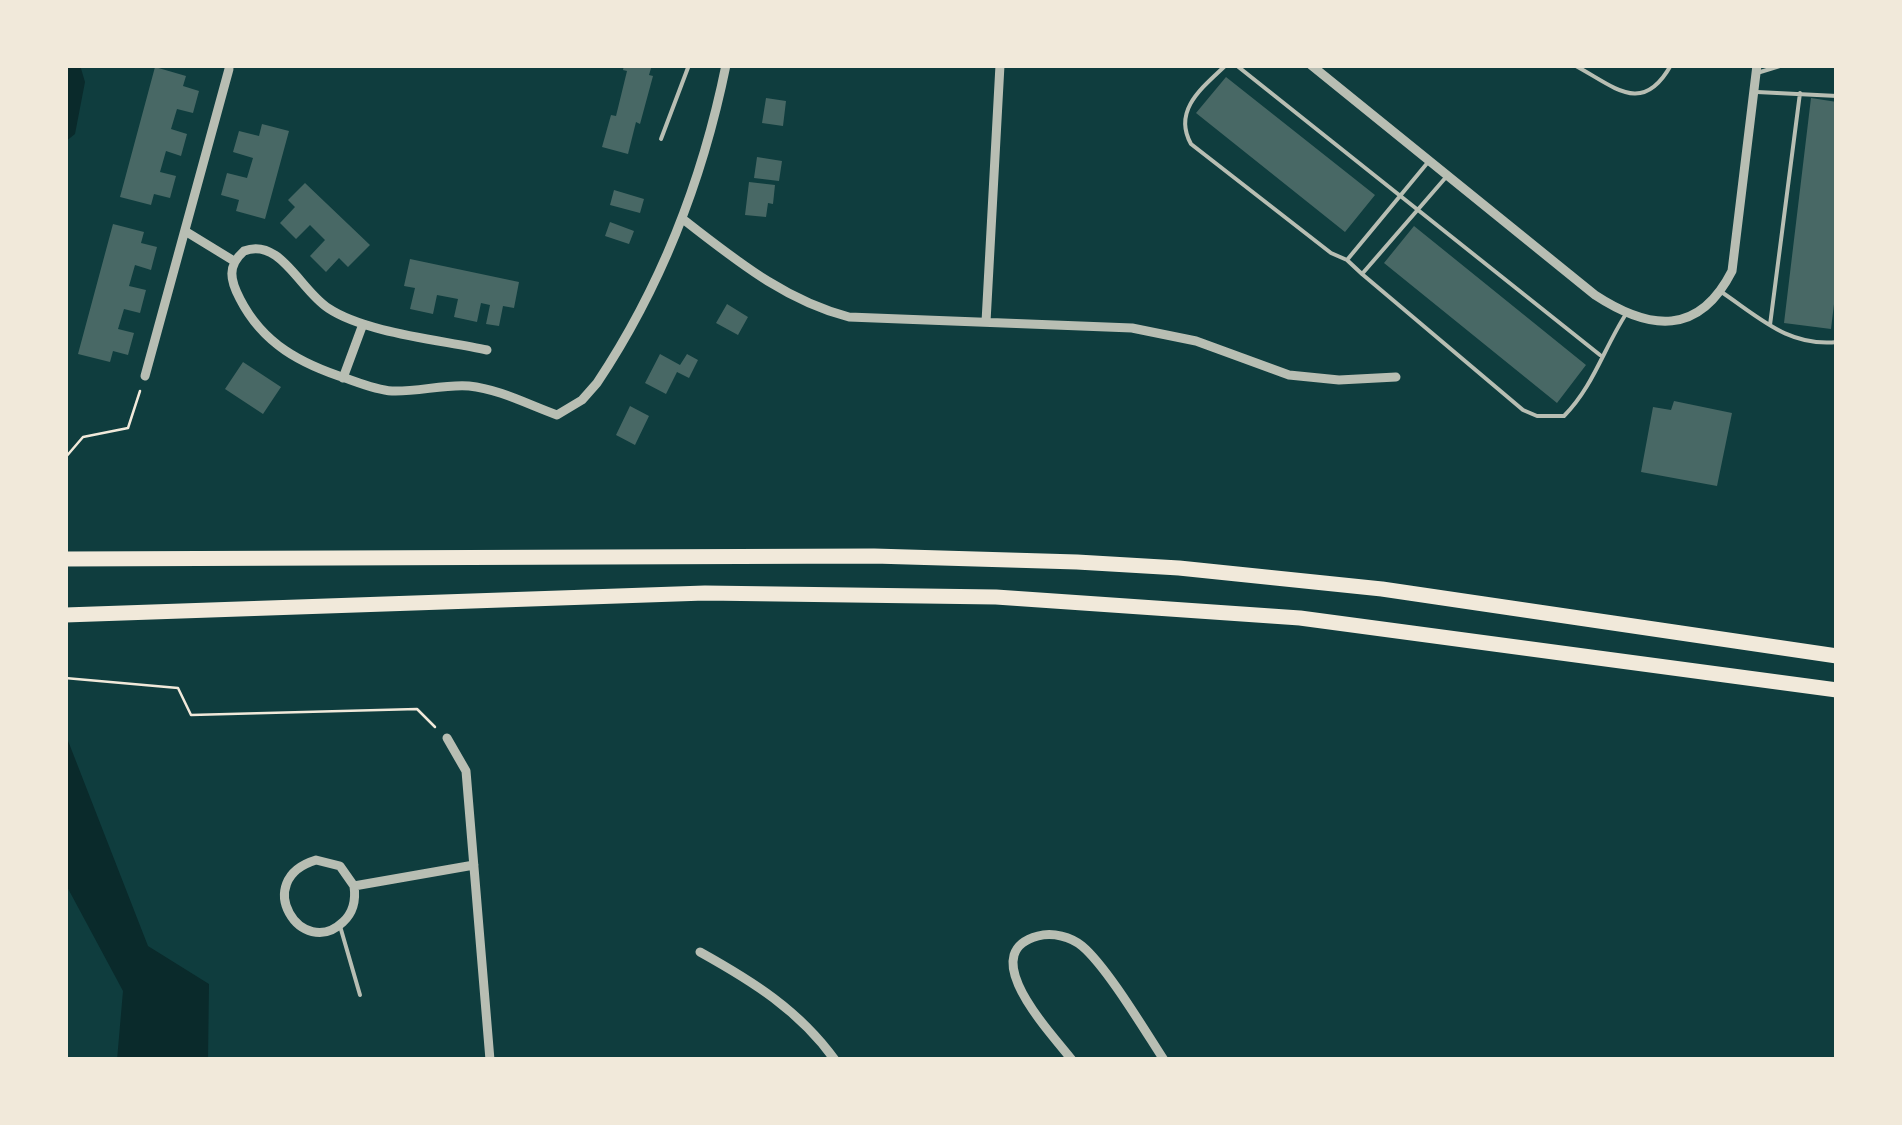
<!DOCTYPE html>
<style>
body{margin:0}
#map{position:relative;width:1902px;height:1125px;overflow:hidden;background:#0f3d3e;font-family:"Roboto Serif",serif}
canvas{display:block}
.frame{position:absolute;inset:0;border:68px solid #f1e9da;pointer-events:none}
</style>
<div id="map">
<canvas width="1902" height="1125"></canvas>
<div class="frame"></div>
</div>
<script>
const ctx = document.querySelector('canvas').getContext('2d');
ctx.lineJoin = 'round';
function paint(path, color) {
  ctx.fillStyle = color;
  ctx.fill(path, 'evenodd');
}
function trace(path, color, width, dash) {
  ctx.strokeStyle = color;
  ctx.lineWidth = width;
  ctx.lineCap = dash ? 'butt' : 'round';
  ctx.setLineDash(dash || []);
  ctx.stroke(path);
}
const water = new Path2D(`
 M65,65H80L85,82L75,134L65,142Z
 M65,733L148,946L209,984L208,1060H117L123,991L65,883Z`);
const building = new Path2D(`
 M624,65H652L649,75L653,76L640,124L636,122L628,154L602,147L611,115L616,116L627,71L623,70Z
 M155,67L186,76L183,86L199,91L193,113L177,109L171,129L187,134L181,156L166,151L160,172L176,176L170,198L154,194L151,205L120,197Z
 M1226,77L1375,195L1345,232L1196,113Z
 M766,98L786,101L783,126L762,123Z
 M1811,98L1837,102V279L1831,329L1784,323Z
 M262,124L289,131L265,219L236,211L239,200L221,195L227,173L247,178L253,158L233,152L239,131L259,136Z
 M757,157L782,161L779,181L754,178Z
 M749,182L775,185L773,204L768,203L766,217L745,215Z
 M305,183L370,245L348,267L339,258L326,272L310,256L325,240L310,225L296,239L280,223L295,207L288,200Z
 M614,190L644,199L640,213L610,205Z
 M610,222L634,231L629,244L605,236Z
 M113,224L144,232L141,243L157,247L151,270L135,265L129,286L146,290L140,313L124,309L118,329L134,333L128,355L113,351L110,362L78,354Z
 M1414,226L1586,365L1557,403L1384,263Z
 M410,259L519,282L514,308L503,306L499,326L486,324L490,305L481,303L477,322L454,317L458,299L437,295L433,314L410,309L415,288L404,286Z
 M727,304L748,317L738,335L716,323Z
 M660,354L680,365L687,354L698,360L689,378L677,372L666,394L645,383Z
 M243,362L281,387L263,414L225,389Z
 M1674,401L1732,413L1717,486L1641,472L1653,407L1671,410Z
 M630,406L649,416L635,445L616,435Z`);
const path = new Path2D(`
 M65,458L83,437L128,428L140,391
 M65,678L178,688L191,715L417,709L435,727`);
const service = new Path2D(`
 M1226,65C1203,87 1172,110 1191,144L1331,253L1347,260L1429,161
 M1236,65L1600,355
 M1484,65H1502
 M1574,65C1614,86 1642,117 1671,65
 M1757,73L1783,65
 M1757,92L1837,96
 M661,139L689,65
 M1447,176L1362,274L1523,410L1537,416H1564C1593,387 1604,348 1626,314
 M1347,260L1362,274
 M1720,291C1759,317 1788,347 1837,342
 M1770,325L1800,93
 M340,926L360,995`);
const minor = new Path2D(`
 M1311,65L1595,295C1650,331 1699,336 1732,271L1757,65
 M684,220C736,260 784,300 849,317L1132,328L1196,341L1289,375L1339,380L1396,377
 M185,231L234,261
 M986,322L1000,65
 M487,350C442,340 365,333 328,308C300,290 280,237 244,251C227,266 230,280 240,299C263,344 301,364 348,379C362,384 377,390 392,391C418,392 444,384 469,386C499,389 529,405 557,415L582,400L597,383C661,287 703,178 726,65
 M145,376L229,69
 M343,378L363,324
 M447,738L466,771L490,1060
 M354,886C356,900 354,912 343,922C302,961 250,880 316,860L340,866L354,886L474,865
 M700,952C752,981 799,1010 835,1060
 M1072,1060C1053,1035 973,953 1038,936C1053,932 1071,937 1082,946C1107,967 1145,1031 1164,1060`);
const motorway = new Path2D(`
 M65,559L874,556L1077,562L1179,568L1382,589L1837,656
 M65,615L705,593L996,597L1300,618L1837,690`);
paint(water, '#0a2a2b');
paint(building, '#486865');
trace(path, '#f1e9da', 2.5);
trace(service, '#b8beb3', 4);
trace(minor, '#b8beb3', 9);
trace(motorway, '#f1e9da', 15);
</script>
